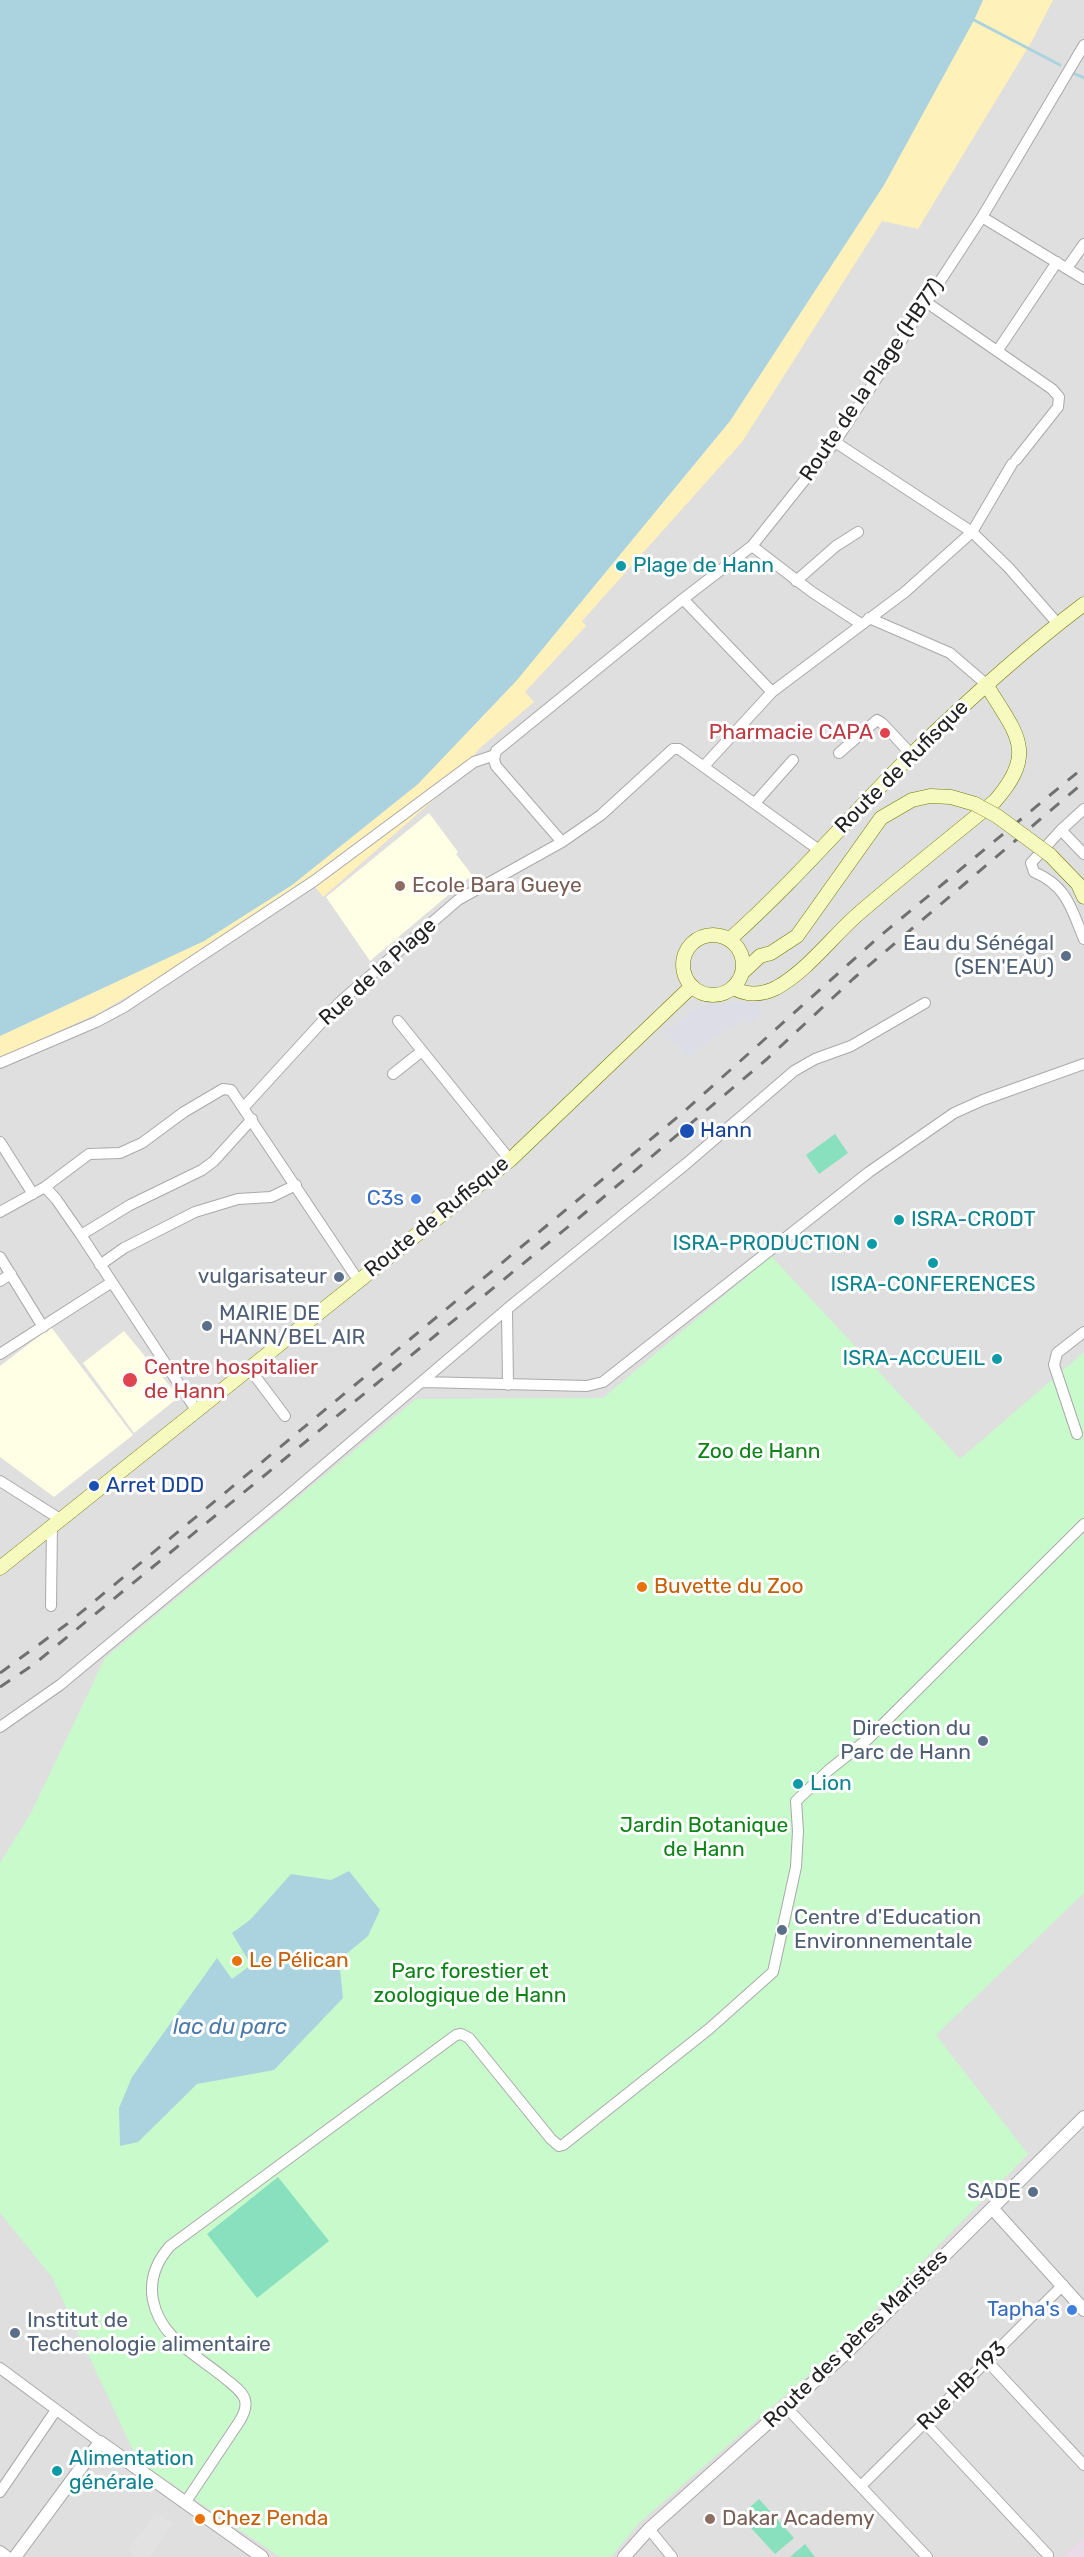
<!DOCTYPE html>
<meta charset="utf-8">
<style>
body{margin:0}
canvas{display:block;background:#f2efe9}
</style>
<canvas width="1084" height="2557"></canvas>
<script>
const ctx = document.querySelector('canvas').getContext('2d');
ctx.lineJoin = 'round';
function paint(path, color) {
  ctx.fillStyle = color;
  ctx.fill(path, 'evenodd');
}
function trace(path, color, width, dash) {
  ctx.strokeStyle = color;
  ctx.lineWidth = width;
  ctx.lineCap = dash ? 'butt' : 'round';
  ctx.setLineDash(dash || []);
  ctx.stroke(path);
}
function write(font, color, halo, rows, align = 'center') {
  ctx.font = font + ' Rubik,sans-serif';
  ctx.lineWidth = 6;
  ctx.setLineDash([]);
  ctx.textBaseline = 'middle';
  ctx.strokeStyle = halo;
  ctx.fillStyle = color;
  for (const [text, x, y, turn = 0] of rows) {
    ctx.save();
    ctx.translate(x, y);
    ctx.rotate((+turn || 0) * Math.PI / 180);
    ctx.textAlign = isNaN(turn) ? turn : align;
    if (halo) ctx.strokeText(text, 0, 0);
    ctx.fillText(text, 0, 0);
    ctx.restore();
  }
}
const residential = new Path2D(`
 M983,0H1084V2557H0V1036L25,1024L551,640L730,421L884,185Z`);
const industrial = new Path2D(`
 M1084,2538V2557H1063Z`);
const education = new Path2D(`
 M429,813L458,852L456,854L472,875L370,961L326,897Z
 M51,1327L133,1435L54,1497L0,1457V1366Z
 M124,1331L179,1397L134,1433L83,1363Z`);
const sand = new Path2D(`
 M983,0H1053L1032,41L918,229L882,221L742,442L582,621L586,626L525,692L534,702L480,748L446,789L323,897L314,885L271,913L99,1013L0,1058V1036L204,941L292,885L418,784L517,680L730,421L884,185L974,20Z`);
const park = new Path2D(`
 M771,1256L960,1459L1084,1352V1893L936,2035L1028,2154L829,2357L639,2523L611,2557H280L138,2461L52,2277L0,2213V1863L32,1811L105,1658L416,1399L603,1398Z`);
const pitch = new Path2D(`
 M835,1134L848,1153L819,1174L806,1155Z
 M278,2177L329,2241L257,2298L207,2234Z
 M759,2499L794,2538L775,2554L740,2516Z
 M805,2544L815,2557H790Z`);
const parking = new Path2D(`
 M156,2512L173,2524L149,2557H137L128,2550Z`);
const plaza = new Path2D(`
 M759,1002L762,1014L751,1024L745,1018L732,1030L728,1026L690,1057L664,1033L690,1012L706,1004Z`);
const water = new Path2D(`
 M0,0H983L974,20L884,185L730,421L517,680L418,784L292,885L204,941L0,1036Z
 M349,1871L380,1910L368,1936L339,1960L343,1998L274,2070L197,2084L138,2142L120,2146L119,2108L132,2077L217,1958L232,1979L251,1965L232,1933L250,1920L291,1874L331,1880Z`);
const stream = new Path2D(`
 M974,20L1060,65
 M1073,73L1084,78`);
const minor = new Path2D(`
 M982,217L1084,279
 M1067,268L1084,244
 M926,302L1052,389L1059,397L1058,407L1016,460
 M998,350L1057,262
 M835,442L972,532L1009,568L1058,624
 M752,546L812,592L861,624
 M796,581L836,546L858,532
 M683,599L772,692
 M869,618L950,653L986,684
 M839,753L877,720L882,723L912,755
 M704,766L772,692L905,592L972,532L1012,464
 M755,803L793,760
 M1084,809L1061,830L1031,863L1034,872C1067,886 1071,908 1084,939
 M1061,830L1084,854
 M562,842L496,766L494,760L496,751L683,599L752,546L835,442L982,217L1084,45
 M398,1021L510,1160
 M0,1063L96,1022L124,1007L314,881L474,762L495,755
 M393,1074L422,1051
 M244,1107L341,1001L458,900L562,842L601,815L673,749H679L819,850
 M0,1142L33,1194
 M45,1187L56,1199L81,1235L196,1410
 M0,1212L45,1187L89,1154L120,1153L142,1143L184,1112L223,1089L231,1090L358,1280
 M81,1235L130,1205L202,1170L214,1161L252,1119
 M0,1257L43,1327
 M100,1265L124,1248L195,1212L238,1199L271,1197L296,1185
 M0,1281L11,1274
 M507,1309L508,1385
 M0,1354L112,1282
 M249,1368L285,1416
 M422,1382L587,1386L603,1382L869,1172L954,1113L983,1100L1084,1064
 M1077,1434L1054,1365L1057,1353L1084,1332
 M0,1481L60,1519
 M51,1606L52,1525
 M0,1727L60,1685L283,1500L507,1309L687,1163L794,1071L815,1059L851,1046L925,1003
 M987,2361L1084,2465
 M0,2368L100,2442
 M786,2407L927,2557
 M925,2423L1048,2555
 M861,2486L1063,2285
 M0,2492L56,2410
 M185,2503L239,2422C243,2416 247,2408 245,2400C243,2392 233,2385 227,2380C199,2356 160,2339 153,2300C149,2279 156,2262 170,2246L456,2035L461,2034L469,2038L551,2139L559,2146L563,2145L709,2029L773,1972L796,1867L798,1831L796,1801L829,1770L869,1738L1084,1524
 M649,2529L672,2557
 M0,2551L8,2557`);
const tertiary = new Path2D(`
 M992,2208L1084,2310
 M15,2557L100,2442L262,2557
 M624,2557L649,2529L845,2354L1084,2117`);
const secondary = new Path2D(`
 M1050,855L1078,884L1084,897
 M683 965a30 30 0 1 1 60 0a30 30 0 1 1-60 0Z
 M730,939C794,882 851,815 912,754C967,701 1023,650 1084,604
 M743,972L760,956L771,953L797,936L881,818L912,800L930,796L951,797L975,804
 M733,987C745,996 762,995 776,988C807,971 831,938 857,915C902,876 949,839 995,801C1039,751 1015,733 986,684
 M0,1568L510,1160L692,986`);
const rail = new Path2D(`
 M0,1673L67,1624L680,1115L880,936L1084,767
 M0,1687L33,1665L580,1217L767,1059L853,979L1084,782`);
const secondaryBridge = new Path2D(`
 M975,804L997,816L1050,855`);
const markers = [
 [621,566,6,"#0f9aa8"],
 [885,733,6,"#e0444e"],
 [400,886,6,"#8d6e63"],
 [1066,956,6,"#5c6f8a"],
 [687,1131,8,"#1a4fb4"],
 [416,1199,6,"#3f7fe0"],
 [899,1220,6,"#0f9aa8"],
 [872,1244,6,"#0f9aa8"],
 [933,1263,6,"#0f9aa8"],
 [339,1277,6,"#5c6f8a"],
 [207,1326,6,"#5c6f8a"],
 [997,1359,6,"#0f9aa8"],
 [130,1380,8,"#e0444e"],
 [94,1486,6,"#1a4fb4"],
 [642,1587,6,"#e8710a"],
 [983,1741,6,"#5c6f8a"],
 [798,1784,6,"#0f9aa8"],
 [782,1930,6,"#5c6f8a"],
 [237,1961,6,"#e8710a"],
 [1033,2192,6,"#5c6f8a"],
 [1072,2310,6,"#3f7fe0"],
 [15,2333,6,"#5c6f8a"],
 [57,2471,6,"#0f9aa8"],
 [200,2519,6,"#e8710a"],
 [710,2519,6,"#8d6e63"]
];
const streetNames = [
 ["Route de la Plage (HB77)",872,380,-56],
 ["Route de Rufisque",902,767,-45],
 ["Rue de la Plage",378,972,-42],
 ["Route de Rufisque",437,1217,-39],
 ["Route des pères Maristes",856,2339,-44],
 ["Rue HB-193",962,2386,-45]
];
const cultureNames = [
 ["Plage de Hann",633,566],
 ["ISRA-CRODT",911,1220],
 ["ISRA-PRODUCTION",860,1244,"right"],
 ["ISRA-CONFERENCES",933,1285,"center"],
 ["ISRA-ACCUEIL",985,1359,"right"],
 ["Lion",810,1784],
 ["Alimentation",69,2459],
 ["générale",69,2483]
];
const healthNames = [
 ["Pharmacie CAPA",873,733],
 ["Centre hospitalier",144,1368,"left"],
 ["de Hann",144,1392,"left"]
];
const educationNames = [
 ["Ecole Bara Gueye",412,886],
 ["Dakar Academy",722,2519]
];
const serviceNames = [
 ["Eau du Sénégal",1054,944],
 ["(SEN'EAU)",1054,968],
 ["vulgarisateur",327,1277],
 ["MAIRIE DE",219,1314,"left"],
 ["HANN/BEL AIR",219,1338,"left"],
 ["Direction du",971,1729],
 ["Parc de Hann",971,1753],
 ["Centre d'Education",794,1918,"left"],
 ["Environnementale",794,1942,"left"],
 ["SADE",1021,2192],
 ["Institut de",27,2321,"left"],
 ["Techenologie alimentaire",27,2345,"left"]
];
const transitNames = [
 ["Hann",700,1131],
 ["Arret DDD",106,1486]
];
const shopNames = [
 ["C3s",404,1199],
 ["Tapha's",1060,2310]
];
const parkNames = [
 ["Zoo de Hann",759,1452],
 ["Jardin Botanique",704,1826],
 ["de Hann",704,1850],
 ["Parc forestier et",470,1972],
 ["zoologique de Hann",470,1996]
];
const foodNames = [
 ["Buvette du Zoo",654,1587],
 ["Le Pélican",249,1961],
 ["Chez Penda",212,2519]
];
const waterNames = [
 ["lac du parc",230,2028]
];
paint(residential, '#e0dfdf');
paint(industrial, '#ebdbe8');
paint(education, '#ffffe5');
paint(sand, '#fff1ba');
paint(park, '#c8facc');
paint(pitch, '#88e0be');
paint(parking, '#e2e2e2');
paint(plaza, '#dddde8');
paint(water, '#aad3df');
trace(stream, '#aad3df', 3);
trace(minor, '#a9a9a9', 12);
trace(tertiary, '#a9a9a9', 14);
trace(secondary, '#707d05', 15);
trace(minor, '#fff', 10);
trace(tertiary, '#fff', 12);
trace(secondary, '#f7fabf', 14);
trace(rail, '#707070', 3, [12, 12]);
trace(secondaryBridge, '#707d05', 15, []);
trace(secondaryBridge, '#f7fabf', 14);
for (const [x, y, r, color] of markers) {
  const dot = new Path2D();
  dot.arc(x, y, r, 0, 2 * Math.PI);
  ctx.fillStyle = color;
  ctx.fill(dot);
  trace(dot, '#fff', 2);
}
write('21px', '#222', '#fff', streetNames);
write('21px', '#0d838f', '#fff', cultureNames, 'left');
write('21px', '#be3a42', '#fff', healthNames, 'right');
write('21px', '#785e54', '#fff', educationNames, 'left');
write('21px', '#4e5e75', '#fff', serviceNames, 'right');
write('21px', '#164399', '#fff', transitNames, 'left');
write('21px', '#366cbe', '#fff', shopNames, 'right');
write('21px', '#0c8416', '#fff', parkNames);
write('21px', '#c56008', '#fff', foodNames, 'left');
write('italic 22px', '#4a7aab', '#fff', waterNames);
</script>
